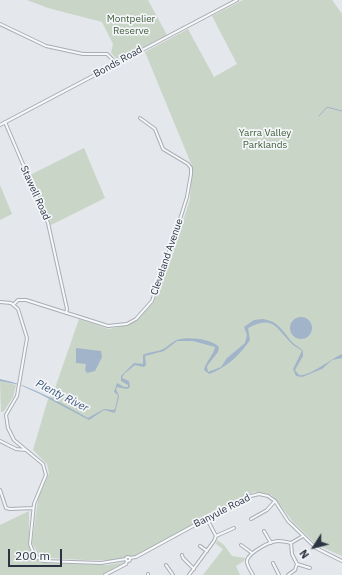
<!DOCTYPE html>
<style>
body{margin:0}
#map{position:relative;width:342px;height:575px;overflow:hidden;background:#e4e7eb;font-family:"IBM Plex Sans",sans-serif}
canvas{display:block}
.north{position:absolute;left:294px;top:527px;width:40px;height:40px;-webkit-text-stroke:3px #f4f6f9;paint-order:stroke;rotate:234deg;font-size:11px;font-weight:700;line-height:16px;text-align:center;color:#2c3443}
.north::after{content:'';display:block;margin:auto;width:14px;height:18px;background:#2c3443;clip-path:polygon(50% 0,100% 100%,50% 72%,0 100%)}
.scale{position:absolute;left:8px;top:549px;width:54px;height:18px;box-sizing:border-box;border:2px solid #2c3443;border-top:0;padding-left:5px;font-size:12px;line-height:14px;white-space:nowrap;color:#2c3443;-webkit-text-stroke:3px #f4f6f9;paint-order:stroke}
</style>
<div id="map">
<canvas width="342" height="575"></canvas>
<div class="north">N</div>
<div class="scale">200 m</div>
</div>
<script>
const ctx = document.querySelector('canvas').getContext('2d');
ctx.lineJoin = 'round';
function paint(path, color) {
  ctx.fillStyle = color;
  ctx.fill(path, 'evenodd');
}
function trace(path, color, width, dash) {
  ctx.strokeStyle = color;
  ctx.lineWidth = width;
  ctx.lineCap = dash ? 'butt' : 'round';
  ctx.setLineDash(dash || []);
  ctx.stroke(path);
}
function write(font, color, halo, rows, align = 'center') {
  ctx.font = font + ' "IBM Plex Sans",sans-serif';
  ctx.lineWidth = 3.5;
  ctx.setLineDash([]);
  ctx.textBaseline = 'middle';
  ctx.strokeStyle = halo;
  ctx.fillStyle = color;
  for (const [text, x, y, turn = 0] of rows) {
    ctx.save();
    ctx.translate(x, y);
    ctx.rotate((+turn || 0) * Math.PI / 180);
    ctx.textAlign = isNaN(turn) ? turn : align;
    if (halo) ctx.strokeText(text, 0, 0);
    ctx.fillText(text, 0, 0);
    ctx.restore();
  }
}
const green = new Path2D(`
 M27,0H148L167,35L118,60L111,53L113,44L102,22L48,8Z
 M243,0H332L342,14V556L317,545L293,522L272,495L254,492L136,556C128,556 122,559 115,560C90,561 65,559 40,557L32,543L38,499L49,473L47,464L33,450L48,399L53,394L79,319L109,329L126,325L134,322L154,302L179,234L190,199L192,166L145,52L188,29L214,77L237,64L212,16Z
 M84,148L105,198L51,225L30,175Z
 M0,185L12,214L0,220Z
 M0,381L16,385L13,397L4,411L1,412Z
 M29,511V544L35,558L44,563L107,565L125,562L102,575H0V525Z
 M217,540L224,545L232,556L245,558L244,561L236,566L240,575H203L223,549L216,544Z`);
const water = new Path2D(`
 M290 328a11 11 0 1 1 22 0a11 11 0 1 1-22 0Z
 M263,319C280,322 282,331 293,343C296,346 300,347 303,351V356L295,370L299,375C309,377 331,359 342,354V358L332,360L322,369L302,377L296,376L293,369L302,351C299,348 295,347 292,344C275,327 274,315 248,328L250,340C240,355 226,368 209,374L204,370C206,361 213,356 215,347L193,341H177L164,351L145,356L146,365L144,367L135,365L124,374L122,378L129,381L130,387L127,389L117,387L116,389L119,396L115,413L104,410L89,420L40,394L20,385L0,381V379C33,386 59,402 88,418L104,409L113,410L115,409L118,395L114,392L117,383L124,387H128V385L121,381V376L134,363L143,364V355C149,352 154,352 161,350C167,348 171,342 177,340C187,336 212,339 219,347L218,352L207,366L208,372L221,367L227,358L245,343L247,335L244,327L254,320Z
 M76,348L101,351L102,357L95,371L87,373L85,370L86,364L76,363Z`);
const stream = new Path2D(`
 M319,116L327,107L342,111`);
const minor = new Path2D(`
 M0,24L46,46L83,54H107L117,64
 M5,122L48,223L67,309L66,313
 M0,125L237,0
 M0,302L11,303L18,309L27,338L17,396L6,415L8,428L14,440L43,464L46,475L34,504L30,544C32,551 36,558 43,561L101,563L126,559
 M14,304L18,300H26L108,326L127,324L136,319L152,301L176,232L187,197L191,174V168L188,164L163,149L155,129L140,118
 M0,441L16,449L26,450
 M0,490L6,508L10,509L33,508
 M251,519L267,510L275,501
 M264,531L271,543
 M216,536L234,528
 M241,545L252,553
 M200,546L207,551
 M182,555L183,558L194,569
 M126 559a2 2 0 1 1 4 0a2 2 0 1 1-4 0Z
 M130,558L136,557L204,520L251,496L259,494L268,496L275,501L288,521L316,548L342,561
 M273,563L279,575
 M297,564L310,568
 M166,565L173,575
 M148,574V575
 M105,575L126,564L127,561
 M189,575L214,541L216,536L207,519
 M253,575C251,571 246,565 247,560C250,552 270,541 278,541C282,541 287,542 291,543L303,536
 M288,575L295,570L297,564L292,554L291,543`);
const parkNames = [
 ["Montpelier",131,19],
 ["Reserve",131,31],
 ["Yarra Valley",265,133],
 ["Parklands",265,145]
];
const streetNames = [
 ["Bonds Road",118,62,-29],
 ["Stawell Road",35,193,66],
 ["Cleveland Avenue",167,257,-71],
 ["Banyule Road",222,511,-27]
];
const waterNames = [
 ["Plenty River",62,396,27]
];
paint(green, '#c9d5c6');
paint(water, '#a1b4c9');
trace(stream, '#a1b4c9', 1);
trace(minor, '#a9aeb5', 4);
trace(minor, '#f7f8fa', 2);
write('10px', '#405e3a', '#f4f6f9', parkNames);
write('10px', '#2c3443', '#f4f6f9', streetNames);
write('italic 11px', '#385275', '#f4f6f9', waterNames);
</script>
